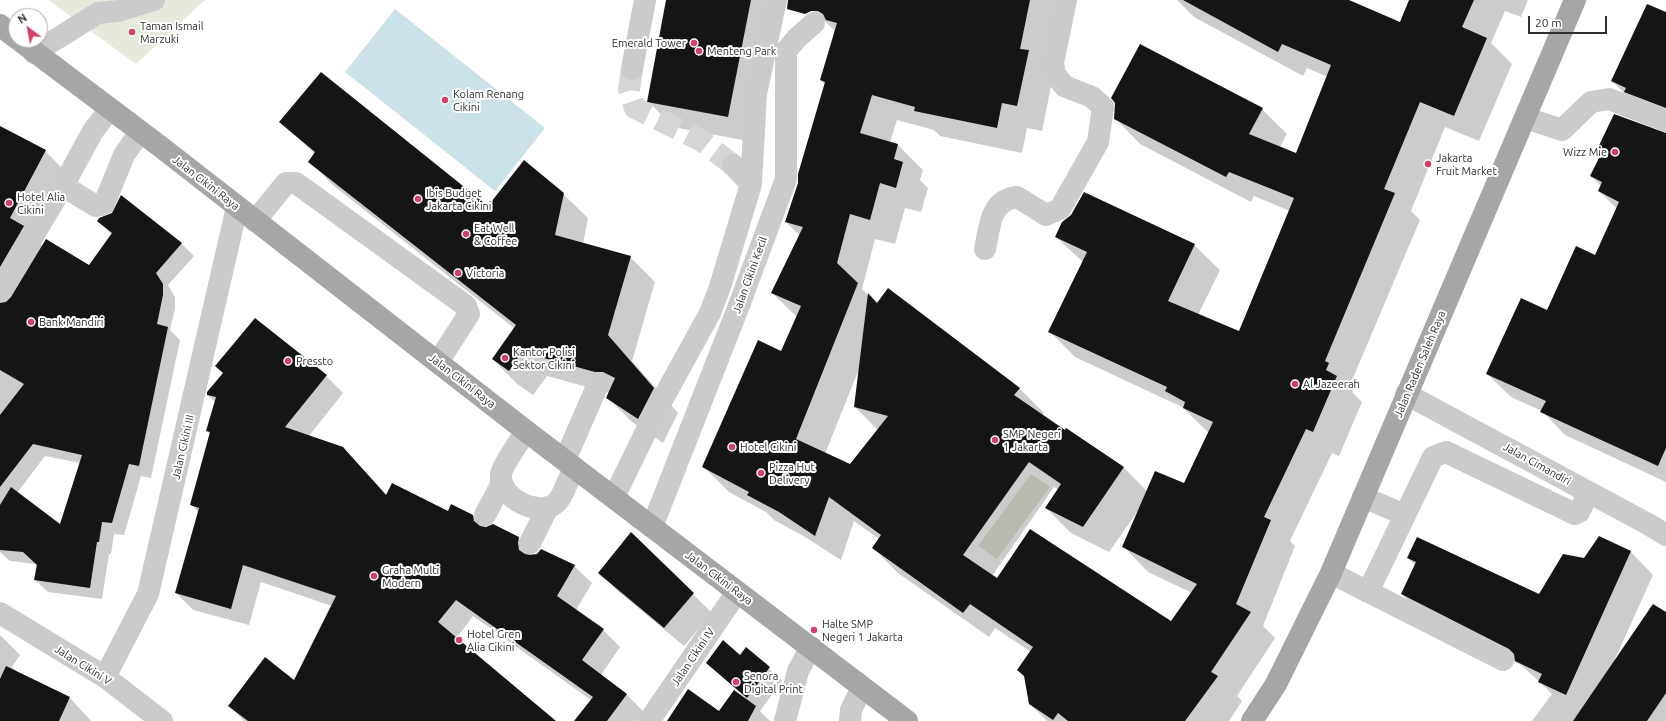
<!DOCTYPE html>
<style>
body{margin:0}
#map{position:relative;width:1666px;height:721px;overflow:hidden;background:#fff;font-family:Ubuntu,sans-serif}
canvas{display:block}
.north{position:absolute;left:8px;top:8px;width:40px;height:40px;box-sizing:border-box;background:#fff;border:1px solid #ababab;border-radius:50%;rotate:328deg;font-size:11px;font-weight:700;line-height:16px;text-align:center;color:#2e2e2e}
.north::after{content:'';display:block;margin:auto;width:14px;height:18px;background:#d54068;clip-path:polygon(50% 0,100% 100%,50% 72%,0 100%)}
.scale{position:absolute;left:1528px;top:16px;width:79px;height:18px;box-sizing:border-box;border:2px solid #2e2e2e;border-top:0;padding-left:5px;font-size:12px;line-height:14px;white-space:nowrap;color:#2e2e2e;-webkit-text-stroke:3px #fff;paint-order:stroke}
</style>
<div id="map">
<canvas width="1666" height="721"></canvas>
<div class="north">N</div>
<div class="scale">20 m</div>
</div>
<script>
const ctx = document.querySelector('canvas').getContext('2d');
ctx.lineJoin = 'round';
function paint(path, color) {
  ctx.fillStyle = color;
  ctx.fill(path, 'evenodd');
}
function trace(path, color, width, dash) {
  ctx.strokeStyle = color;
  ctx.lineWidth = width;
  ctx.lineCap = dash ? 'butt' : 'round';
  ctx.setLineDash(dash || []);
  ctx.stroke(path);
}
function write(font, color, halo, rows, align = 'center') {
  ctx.font = font + ' Ubuntu,sans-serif';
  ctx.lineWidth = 4;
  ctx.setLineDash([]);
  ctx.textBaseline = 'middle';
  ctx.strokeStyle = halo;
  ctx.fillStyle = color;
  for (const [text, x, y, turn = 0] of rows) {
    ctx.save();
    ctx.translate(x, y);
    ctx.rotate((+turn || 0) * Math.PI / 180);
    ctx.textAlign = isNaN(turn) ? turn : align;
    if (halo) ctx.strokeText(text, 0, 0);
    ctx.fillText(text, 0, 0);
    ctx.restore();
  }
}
const green = new Path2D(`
 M48,0H205L136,64Z
 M1031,474L1050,487L997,559L978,546Z`);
const water = new Path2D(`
 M395,9L545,128L495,191L345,72Z`);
const shadow = new Path2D(`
 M667,0H780L753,142L673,127L648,101Z
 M818,0H1060L1053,77L1042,131L1027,128L1022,153L940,136L934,130L897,120L890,142L898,145L923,170L920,180L928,188L921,212L905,208L895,244L875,239L862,289L877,304L1019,388L1044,413L1042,416L1065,432L1067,429L1124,468L1147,491L1185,484L1209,433L1182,407L1075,357L1050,332L1083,262L1056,237L1194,245L1220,270L1198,315L1239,332L1290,211L1254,196L1251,202L1140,144L1115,118L1262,109L1287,134L1280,147L1296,154L1328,77L1307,68L1303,76L1194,17L1177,0H1346L1400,23L1410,0H1528L1521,17L1505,11L1491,43L1512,64L1479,141L1445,127L1411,211L1420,220L1350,385L1354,389L1352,392L1362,402L1339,456L1332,453L1290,541L1295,546L1263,626L1275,638L1237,696L1242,701L1229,721H1047L1030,704L1031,652L995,628L989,637L898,573L873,548L879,539L854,521L841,560L805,537L774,520L766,512L729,492L703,466L782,353L797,317L772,293L800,236L786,222L799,184L825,84L821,80L835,31L814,11ZM859,369L855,407L878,430L850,465L825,454ZM1054,487L1059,490L1046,508L1071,533L1109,552L1140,508L1123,546L1148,572L1192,593L1171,623L997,579L992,576Z
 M1666,14V121L1635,104L1612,81Z
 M281,122L488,207L563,194L588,218L583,244L630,257L655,282L632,361L678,413L663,443L632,422L608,398L609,393L547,376L533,395L517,384L493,359L514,328L334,186L310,162L315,154Z
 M0,127L45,151L69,175L35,239L43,246L89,266L112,235L98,221L181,243L194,256L168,285L175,297V308L170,330L180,340L151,478L141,476L124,535L114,534L111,554H109L102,599L48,592L35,580L36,564L10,561L0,552ZM45,456L80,463L60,526L17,493Z
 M1666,134V482L1565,435L1542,411L1511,397L1487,374L1548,311L1595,256L1617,209L1599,191L1601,186L1591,176L1600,158L1596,154Z
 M216,366L326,376L343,393L309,436L342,447L387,495L448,512L472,515L485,528L518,538L535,555L574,566L592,583L576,610L603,630L620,647L601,675L627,695L644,712L637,721H576L591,700L473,616L456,639L555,721H244L230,706L295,681L332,606L261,582L249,625L193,610L176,593L199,513L192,505L210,434L207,431L215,402L208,395L224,374Z
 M631,533L712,613L684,646L619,592L600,573Z
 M1599,537L1631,552L1653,575L1614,661L1666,613V721H1532L1552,694L1543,685L1521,665L1424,617L1402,594L1415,565L1408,558L1539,595L1585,559Z
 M0,635L20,655L12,667L17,672L70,698L91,721H0Z
 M746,648L782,681L760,711L770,721H669L719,712L746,700L747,699L707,663L740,656Z`);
const building = new Path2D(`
 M666,0H751L728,117L647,102Z
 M788,0H1030L1020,49L1029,50L1017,106L1002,103L997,128L914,111L915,107L872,95L860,133L898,144L894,159L903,162L896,188L880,183L870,220L850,214L837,263L858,283L796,439L850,464L888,416L854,407L868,293L877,303L888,288L1020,388L1014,395L1065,430L1066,428L1124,467L1083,527L1045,508L1061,484L1029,462L963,555L997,578L1030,529L1171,621L1197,584L1122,547L1155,471L1184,483L1213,422L1183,408L1185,402L1165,391L1167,387L1048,332L1087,252L1055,237L1062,222L1071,215L1084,192L1195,244L1168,301L1239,331L1294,198L1229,172L1226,177L1114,119L1115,103L1111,98L1140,44L1263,108L1249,134L1296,153L1331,65L1282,44L1278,52L1183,0H1349L1400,22L1409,0H1474L1462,27L1487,38L1454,116L1420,102L1384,189L1395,193L1325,361L1329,363L1326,370L1337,376L1313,432L1306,429L1264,517L1271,520L1236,604L1251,612L1211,672L1218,676L1185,721H1068L1058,713L1053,720L1029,704L1024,676L1017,670L1033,647L970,604L963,613L872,548L881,535L829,497L815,536L779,512L747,495L749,492L702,467L758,340L781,351L801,306L771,293L803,227L785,222L798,183V174L825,82L820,80L837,23L826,20L823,14L818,11H811L805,14L787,9Z
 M1647,4L1666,12V108L1624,92L1626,88L1611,81Z
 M321,72L488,206L524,160L564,193L555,235L631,256L608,335L654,388L638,419L606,398L615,378L603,372H595L522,352L509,371L492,359L516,325L308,162L315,152L279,122Z
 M1614,114L1666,133V448L1658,466L1540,412L1546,401L1486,374L1521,298L1547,310L1576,246L1595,255L1619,202L1598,191L1602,182L1590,176L1600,156L1595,154Z
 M0,126L46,150L10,218L24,226L0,267Z
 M121,195L182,243L156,273L163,284V295L157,324L168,327L139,466L129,464L112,523L102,522L99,542H97L90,588L34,580L37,565L23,552L0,550V505L11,487L60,524L82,455L33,444L0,487V415L24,384L0,370V303L6,302L11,297L46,239L89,265L112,233L97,221L99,218L112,213Z
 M255,318L327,375L285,427L343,447L386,495L392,483L448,511L451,504L473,515L474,521L480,526L486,527L493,524L519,537L518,543L519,550L525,554L530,555L537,554L541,549L575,565L557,596L604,629L582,660L627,694L607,721H574L593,697L456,600L438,622L556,721H248L228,706L265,657L294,680L336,596L243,565L231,609L175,593L199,508L190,505L210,432L206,431L216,397L207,395V392L223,373L215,366Z
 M631,532L694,593L664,628L598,573Z
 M1599,536L1631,551L1566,695L1538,682L1542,674L1515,661L1514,654L1509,649L1401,594L1416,562L1407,558L1417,537L1539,594L1563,554L1584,558Z
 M1653,604L1666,612V693L1647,721H1573Z
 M723,640L740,655L746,647L770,667L747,698L706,663Z
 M6,666L70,697L59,721H0V679Z
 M688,689L719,711L734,690L756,706L748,721H667Z`);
const minorTunnel = new Path2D(`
 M632,69L629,90L635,108L702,141L733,165`);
const minor = new Path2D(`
 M34,53L98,13L118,11L154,0
 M632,69L645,0
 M1526,118L1562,130L1591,102L1609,99L1666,121
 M733,165L751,184
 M63,186L93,131L110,109
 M255,221L286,183H296L466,306L469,314L438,362
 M985,249C990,226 990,200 1017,197L1046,215L1060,209L1098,142L1103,107L1092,97L1064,86L1055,74L1053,63L1066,0
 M0,291L63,186L96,206L104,204L124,155L140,132
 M1406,394L1648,524L1666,535
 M526,431C521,439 502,466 501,474C498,498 540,518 556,503C563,497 570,475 574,467
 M565,460L598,384
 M614,497L656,411L710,313L720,287L751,184L756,94L776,0
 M1363,497L1405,515
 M485,515L502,483
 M652,527L738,308L786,179V51L797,38L814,23
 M530,543L548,507
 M1331,573L1503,660
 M1368,592L1433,457L1446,452L1575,514L1579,512L1589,492
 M0,613L105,677L162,721
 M105,677L148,594L237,207
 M649,721L737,592
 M785,721L798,671L811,647
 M850,721L851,710L862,687`);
const major = new Path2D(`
 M0,25L16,38
 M19,40L157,144L526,431L907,721
 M1252,721L1276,684L1331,573L1575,0`);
const markers = [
 [132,32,4,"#d54068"],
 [694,43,4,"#d54068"],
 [699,51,4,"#d54068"],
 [445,100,4,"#d54068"],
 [1615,152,4,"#d54068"],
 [1428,164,4,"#d54068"],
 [418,199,4,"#d54068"],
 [9,203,4,"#d54068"],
 [466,234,4,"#d54068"],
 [458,273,4,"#d54068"],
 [31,322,4,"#d54068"],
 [505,358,4,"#d54068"],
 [288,361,4,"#d54068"],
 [1295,384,4,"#d54068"],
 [995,440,4,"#d54068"],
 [732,447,4,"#d54068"],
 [761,473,4,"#d54068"],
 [374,576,4,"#d54068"],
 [814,630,4,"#d54068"],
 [459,640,4,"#d54068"],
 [736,682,4,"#d54068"]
];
const poiNames = [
 ["Taman Ismail",140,26],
 ["Marzuki",140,39],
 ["Emerald Tower",686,43,"right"],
 ["Menteng Park",707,51],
 ["Kolam Renang",453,94],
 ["Cikini",453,107],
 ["Wizz Mie",1607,152,"right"],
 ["Jakarta",1436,158],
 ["Fruit Market",1436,171],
 ["Ibis Budget",426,193],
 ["Jakarta Cikini",426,206],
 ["Hotel Alia",17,197],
 ["Cikini",17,210],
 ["Eat Well",474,228],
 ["& Coffee",474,241],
 ["Victoria",466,273],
 ["Bank Mandiri",39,322],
 ["Kantor Polisi",513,352],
 ["Sektor Cikini",513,365],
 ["Pressto",296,361],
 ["Al Jazeerah",1303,384],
 ["SMP Negeri",1003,434],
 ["1 Jakarta",1003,447],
 ["Hotel Cikini",740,447],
 ["Pizza Hut",769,467],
 ["Delivery",769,480],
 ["Graha Multi",382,570],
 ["Modern",382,583],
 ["Halte SMP",822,624],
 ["Negeri 1 Jakarta",822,637],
 ["Hotel Gren",467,634],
 ["Alia Cikini",467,647],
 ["Senora",744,676],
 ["Digital Print",744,689]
];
const streetNames = [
 ["Jalan Cikini Raya",206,183,38],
 ["Jalan Cikini Kecil",750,275,-70],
 ["Jalan Raden Saleh Raya",1420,364,-67],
 ["Jalan Cikini Raya",462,381,38],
 ["Jalan Cikini III",183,447,-77],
 ["Jalan Cimandiri",1537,464,29],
 ["Jalan Cikini Raya",719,578,37],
 ["Jalan Cikini IV",693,657,-56],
 ["Jalan Cikini V",83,665,32]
];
paint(green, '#e6eadd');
paint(water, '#cbe2e8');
paint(shadow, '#0003');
paint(building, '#151515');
trace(minorTunnel, '#d5d5d5', 22, [22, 11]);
trace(minor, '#cbcbcb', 22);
trace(major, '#a6a6a6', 22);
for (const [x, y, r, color] of markers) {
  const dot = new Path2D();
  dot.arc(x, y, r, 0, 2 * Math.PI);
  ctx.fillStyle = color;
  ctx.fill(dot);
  trace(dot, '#fff', 1.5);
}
write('11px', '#2e2e2e', '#fff', poiNames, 'left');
write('11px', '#2e2e2e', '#fff', streetNames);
</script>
